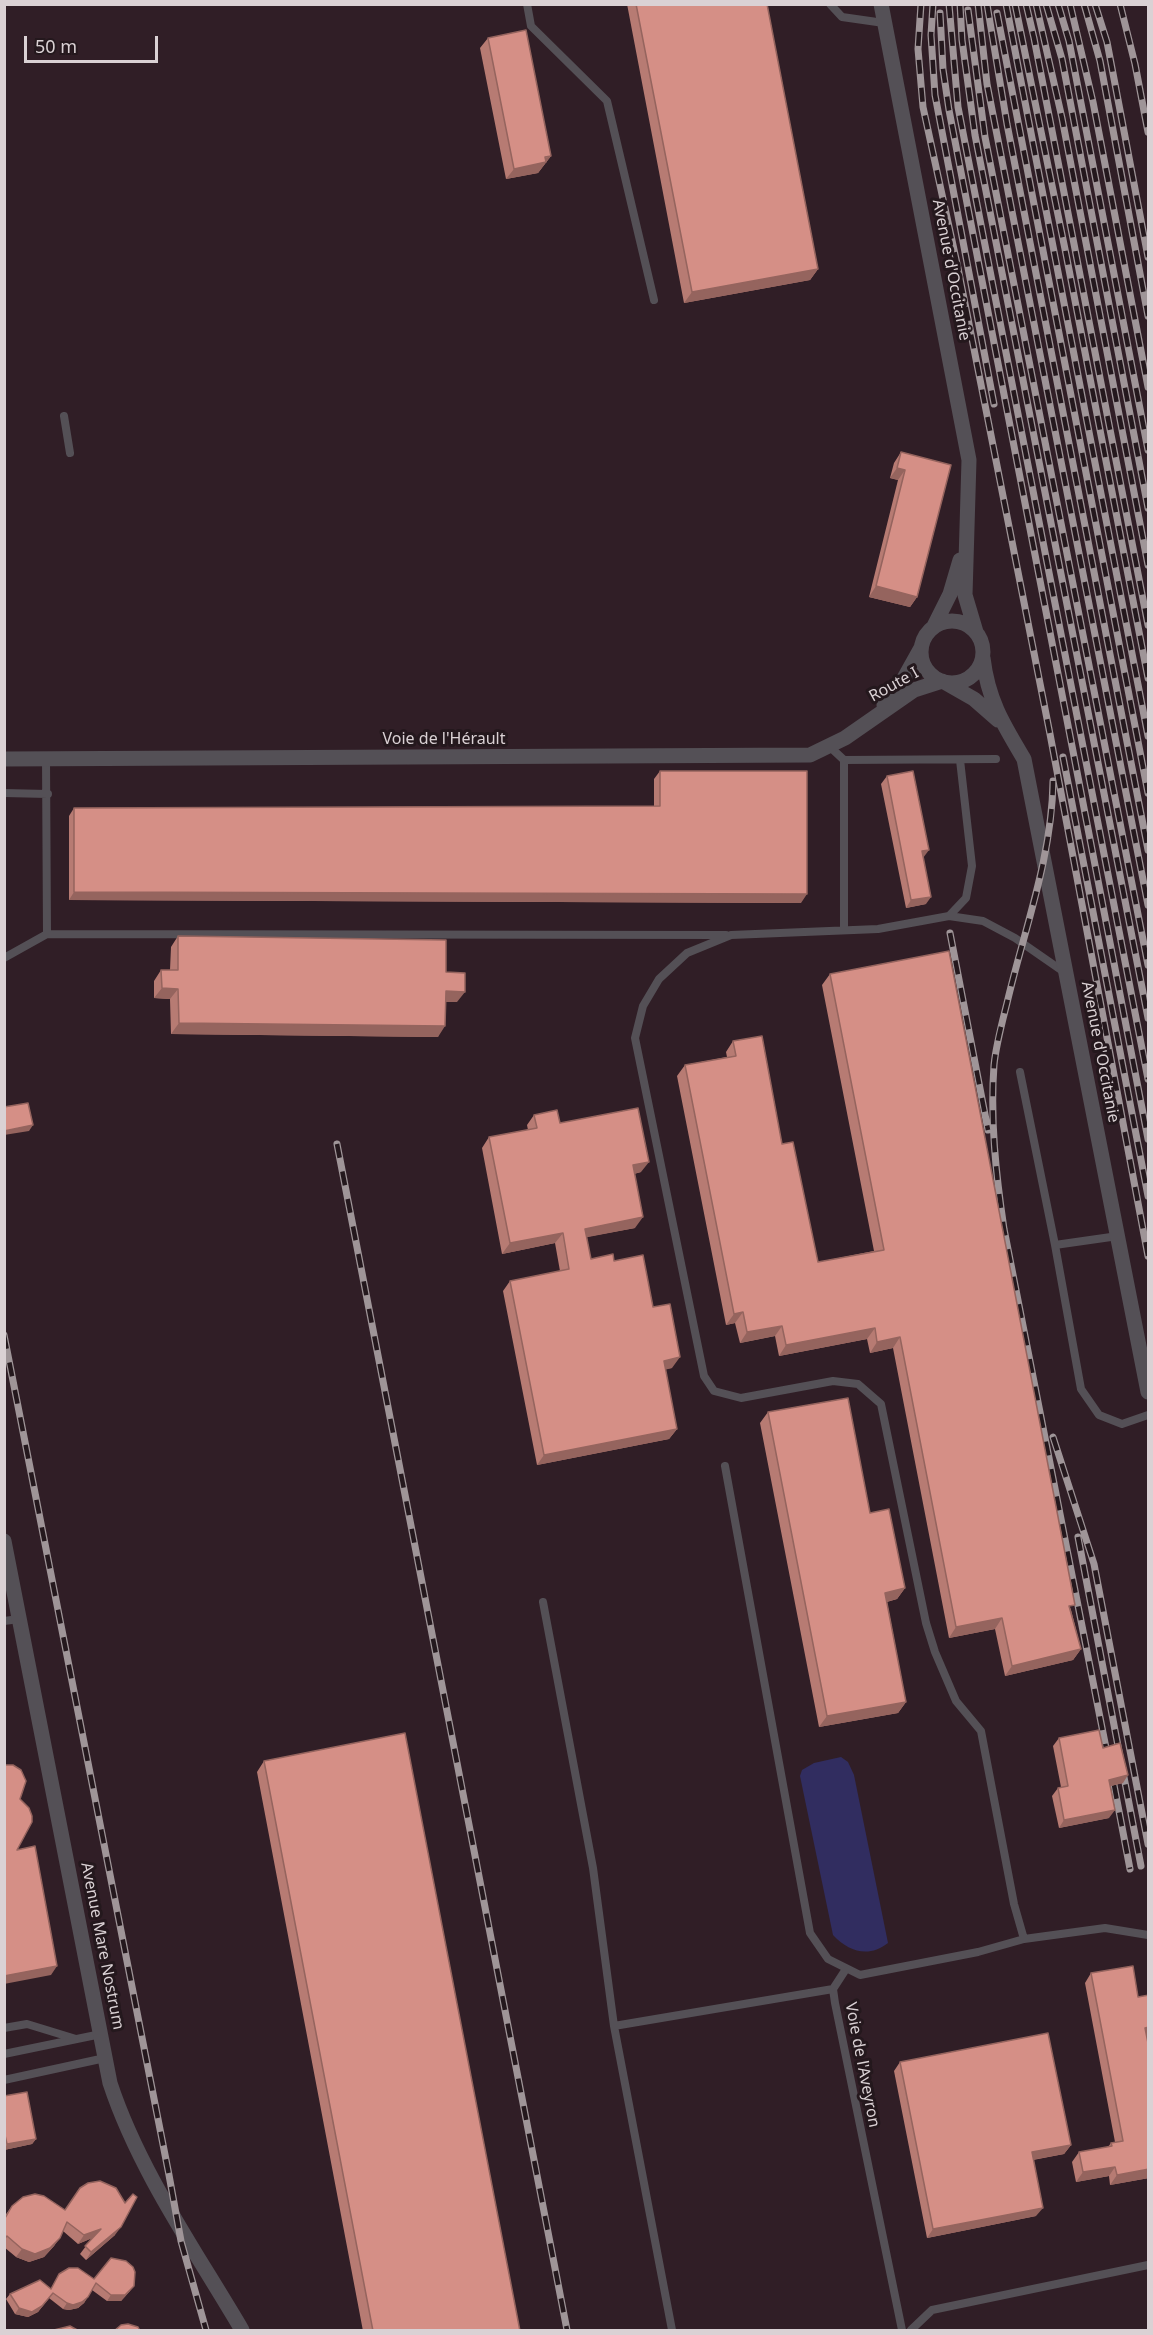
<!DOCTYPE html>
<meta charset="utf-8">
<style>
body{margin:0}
#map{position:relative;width:1153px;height:2335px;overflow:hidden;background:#24181d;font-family:"Noto Sans",sans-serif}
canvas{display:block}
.frame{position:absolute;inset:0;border:6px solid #dad1d4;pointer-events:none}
.scale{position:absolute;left:24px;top:36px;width:134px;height:27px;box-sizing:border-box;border:3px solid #dad1d4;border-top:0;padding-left:8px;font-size:18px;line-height:21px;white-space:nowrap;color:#dad1d4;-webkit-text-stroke:4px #24181d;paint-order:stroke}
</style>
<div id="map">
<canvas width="1153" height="2335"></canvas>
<div class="frame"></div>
<div class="scale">50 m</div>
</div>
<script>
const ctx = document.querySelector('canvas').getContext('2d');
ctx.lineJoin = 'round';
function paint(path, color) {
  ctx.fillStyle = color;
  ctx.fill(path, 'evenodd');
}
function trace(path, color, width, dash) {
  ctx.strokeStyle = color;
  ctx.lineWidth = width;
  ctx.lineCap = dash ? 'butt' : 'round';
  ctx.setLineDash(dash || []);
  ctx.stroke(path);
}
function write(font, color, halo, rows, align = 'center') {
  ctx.font = font + ' "Noto Sans",sans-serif';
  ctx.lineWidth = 6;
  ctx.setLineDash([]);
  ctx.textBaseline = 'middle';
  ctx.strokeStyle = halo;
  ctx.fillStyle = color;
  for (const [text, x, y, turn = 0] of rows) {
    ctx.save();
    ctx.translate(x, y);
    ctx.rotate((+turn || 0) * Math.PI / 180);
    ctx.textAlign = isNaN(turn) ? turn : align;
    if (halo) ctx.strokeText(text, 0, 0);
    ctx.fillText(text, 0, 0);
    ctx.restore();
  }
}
const built = new Path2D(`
 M5,5H1148V2330H5Z`);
const water = new Path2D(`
 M841,1757L848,1762L854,1775L888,1943C869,1958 849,1952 833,1935L800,1776L802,1770L814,1763Z`);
const lane = new Path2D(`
 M527,4L531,26L607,101L654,300
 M830,4L842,17L884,23
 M64,416L70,453
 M829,746L844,760L996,759
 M46,759L47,934
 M844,760V929
 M4,793L48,794
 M949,916L966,898L972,866L960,760
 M4,958L47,934L726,935
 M1020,1072L1055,1245L1081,1389L1099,1415L1122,1424L1148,1415
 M1055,1245L1118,1236
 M725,1466L810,1933L828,1959L860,1975L978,1952L1024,1939L1105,1928L1148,1935
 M543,1602L593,1868L614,2026L672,2330
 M4,1621L19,1619
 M1024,1939L1014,1904L981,1731L956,1701L935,1652L926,1623L881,1404L858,1384L833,1381L741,1398L714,1391L704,1376L635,1038L643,1006L659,979L687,953L731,935L878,929L949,916L983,921L1015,938L1064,972
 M846,1969L833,1989L835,2003L902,2330
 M614,2026L833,1989
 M4,2028L27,2024L76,2039
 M4,2054L101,2034
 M4,2080L105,2058
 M911,2330L932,2310L1148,2265`);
const street = new Path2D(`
 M881,4L969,460L965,595L976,632
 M921 652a31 31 0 1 1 62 0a31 31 0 1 1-62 0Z
 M934,626L950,594L960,560
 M983,658C988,700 1003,724 1024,759L1148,1392
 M946,683L974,699L998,720
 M884,705L902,682L921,648
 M4,759L810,755L845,738L914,690L942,681
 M4,1541L110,2083C139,2171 195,2250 242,2330`);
const rail = new Path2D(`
 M921,4L918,49L923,107L958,268L1050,734L1148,1256
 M933,4L931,35L935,95L994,404
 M949,4L958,107L1148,1079
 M960,4L962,40L975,135L1148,1018
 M978,4L987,84L1148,905
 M987,4L1007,124L1148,850
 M1006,4L1148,736
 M1015,4L1066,254L1148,678
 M1026,4L1034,38L1148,625
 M1036,4L1062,118L1148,565
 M1046,4L1062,59L1148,508
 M1058,4L1069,41L1148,450
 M1070,4L1093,102L1148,387
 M1084,4L1100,61L1148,316
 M1095,4L1107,42L1148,257
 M1120,4L1135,64L1148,132
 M968,10L985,137L1148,965
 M940,13L943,69L949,110L1148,1139
 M997,13L1148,793
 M1063,757L1148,1196
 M1053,781C1052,858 1024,930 1007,1003C1002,1023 996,1045 994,1065C990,1120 996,1175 1004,1229L1107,1753
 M950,933L988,1130
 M337,1144L567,2330
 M4,1335L169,2175L181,2241L206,2330
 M1053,1437L1094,1564L1148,1844
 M1078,1537L1141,1866
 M1114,1785L1130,1869`);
const wall = new Path2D(`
 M627,4H767L818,269L810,280L684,303Z
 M488,38L551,156L538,173L506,179L480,48Z
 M901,452L951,465L917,597L910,607L869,597L898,480L890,478L894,463Z
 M660,771L801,903L69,900V816L74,808L654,806V779Z
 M887,776L923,858L926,904L906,908L881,784Z
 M178,936L446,972L457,1002H445L438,1037L171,1034L170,999L154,998V981L161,970H170L171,947Z
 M830,974L1071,1610L1081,1649L1073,1660L1005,1676L995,1629L949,1638L893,1348L870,1353L867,1339L779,1356L775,1336L740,1343L735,1323L726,1325L677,1076L685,1065L727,1057L726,1052L733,1041L782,1144L818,1262L874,1251L822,985Z
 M534,1115L560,1123L641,1172L634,1174L635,1228L586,1237L591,1259L614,1261L653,1307L672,1368L665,1369L677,1429L669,1439L537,1465L503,1291L510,1281L560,1271L555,1243L502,1254L482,1148L489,1137L528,1130L527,1125Z
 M768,1412L870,1513L905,1588L897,1599L887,1602L906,1702L898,1713L819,1727L760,1423Z
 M1059,1738L1103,1748L1123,1783L1110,1786L1109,1818L1059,1828L1052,1796L1058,1788L1061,1787L1053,1746Z
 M264,1761L520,2331H363L257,1772Z
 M1091,1973L1138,1997L1149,1995V2035H1146L1149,2048V2178L1110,2185L1109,2176L1076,2182L1072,2162L1079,2152L1108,2147L1111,2143L1115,2142L1085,1983Z
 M900,2062L1071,2145L1064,2154L1033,2160L1036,2216L927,2238L894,2071Z
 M4,2096L36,2139L32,2144L4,2150Z
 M12,2206L65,2210L115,2235L86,2260L80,2254L92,2238L78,2244L63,2231L54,2246L44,2257L29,2262L16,2257L4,2247V2217Z
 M59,2274L94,2279L130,2291L121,2301H107L92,2290L84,2303L78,2308L69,2310L63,2309L49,2298L38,2312L28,2317L15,2314L6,2299L10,2294L51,2289Z`);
const shadedWall = new Path2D(`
 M551,156L538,173L506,179L514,169Z
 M818,269L810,280L684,303L692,292Z
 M897,468L905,470L898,480L890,478Z
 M876,586L917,597L910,607L869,597Z
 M929,850L923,858L922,851Z
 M74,892L807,894L801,903L69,900Z
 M931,897L926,904L906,908L911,900Z
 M162,988L178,989L170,999L154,998Z
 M446,991L465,992L457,1002H438Z
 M179,1023L445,1026L438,1037L171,1034Z
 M33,1125L29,1131L4,1135V1131Z
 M649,1162L641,1172L625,1176L633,1165Z
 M643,1217L635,1228L578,1239L585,1229Z
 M563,1233L555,1243L502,1254L510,1243Z
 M743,1312L735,1323L726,1325L734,1314Z
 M782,1326L775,1336L740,1343L747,1332Z
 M875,1328L867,1339L779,1356L786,1345Z
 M900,1337L893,1348L870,1353L877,1342Z
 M680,1357L672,1368L656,1372L664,1361Z
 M677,1429L669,1439L537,1465L544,1455Z
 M905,1588L897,1599L878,1604L885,1593Z
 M1002,1618L995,1629L949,1638L956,1627Z
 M1081,1649L1073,1660L1005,1676L1012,1666Z
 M906,1702L898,1713L819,1727L827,1716Z
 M1128,1775L1123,1783L1103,1788L1109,1780Z
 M1115,1810L1109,1818L1059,1828L1064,1820Z
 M57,1966L51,1975L4,1984V1976Z
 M1149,2027V2035L1138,2037L1145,2028Z
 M36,2139L32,2144L4,2150L7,2144Z
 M1071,2145L1064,2154L1026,2161L1032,2152Z
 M1115,2167L1109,2176L1076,2182L1083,2172Z
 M1149,2169V2178L1110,2185L1117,2175Z
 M1043,2208L1036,2216L927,2238L933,2229Z
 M121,2227L115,2235L86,2260L91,2252Z
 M101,2229L95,2237L78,2244L84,2235Z
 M60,2238L54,2246L44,2257L29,2262L16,2257L22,2249Z
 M134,2286L130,2291L121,2301H107L111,2295Z
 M53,2293L38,2312L28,2317L15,2314L19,2308Z
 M88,2297L84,2303L78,2308L69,2310L63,2309L67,2303Z`);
const building = new Path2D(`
 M636,4H767L818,269L692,292Z
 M526,30L551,156L545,157L546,162L514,169L488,38Z
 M901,452L951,465L917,597L876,586L905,470L897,468Z
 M660,771H807V894L74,892V808L660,806Z
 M913,771L929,850L922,851L931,897L911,900L887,776Z
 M178,936L446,940V972L465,973V992L446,991L445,1026L179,1023L178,989L162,988L161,970H178Z
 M949,951L1075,1605L1069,1606L1081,1649L1012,1666L1002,1618L956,1627L900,1337L877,1342L875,1328L786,1345L782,1326L747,1332L743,1312L734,1314L685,1065L736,1056L733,1041L762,1036L782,1144L793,1142L818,1262L884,1250L830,974Z
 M28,1103L33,1125L4,1131V1107Z
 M638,1108L649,1162L633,1165L643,1217L585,1229L591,1259L613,1254L614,1261L643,1255L653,1307L670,1304L680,1357L664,1361L677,1429L544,1455L510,1281L569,1269L563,1233L510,1243L489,1137L537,1128L534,1115L557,1110L560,1123Z
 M848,1398L870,1513L889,1509L905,1588L885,1593L906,1702L827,1716L768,1412Z
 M1099,1730L1103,1748L1120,1743L1128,1775L1109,1780L1115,1810L1064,1820L1058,1788L1068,1786L1059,1738Z
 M405,1733L520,2331H373L264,1761Z
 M4,1765H13L21,1770L26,1781L20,1799L29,1808L32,1816V1822L17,1850L35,1846L57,1966L4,1976Z
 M1133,1966L1138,1997L1149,1995V2027L1145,2028L1149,2048V2169L1117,2175L1115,2167L1083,2172L1079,2152L1112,2146L1111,2143L1123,2141L1091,1973Z
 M1048,2033L1071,2145L1032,2152L1043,2208L933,2229L900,2062Z
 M27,2092L36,2139L7,2144L4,2131V2096Z
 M100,2181L116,2188L125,2203L133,2194L137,2197L121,2227L91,2252L85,2246L101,2229L84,2235L67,2222L60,2238L50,2248L35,2254L22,2249L7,2236L4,2239V2220L12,2206L23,2197L35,2194L44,2196L65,2210L80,2188L88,2183Z
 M111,2258L126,2261L133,2267L135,2272L134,2286L125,2295H111L96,2283L88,2297L82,2302L73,2305L67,2303L53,2293L42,2306L32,2312L19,2308L10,2294L40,2280L51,2289L59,2274L69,2268H78L94,2279Z
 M128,2324L138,2327L140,2331H114L121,2325Z
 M70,2326L79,2331H53L54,2330Z`);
const streetNames = [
 ["Avenue d'Occitanie",951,270,79],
 ["Route I",894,685,-29],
 ["Voie de l'Hérault",444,739],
 ["Avenue d'Occitanie",1100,1052,79],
 ["Avenue Mare Nostrum",102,1946,79],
 ["Voie de l'Aveyron",862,2065,79]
];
paint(built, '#301e26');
paint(water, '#312d60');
trace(lane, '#545056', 8);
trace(street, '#545056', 15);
trace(rail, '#9f9598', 7);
trace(rail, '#24181d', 4.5, [14]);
paint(wall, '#b77b73');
paint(shadedWall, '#95645e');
paint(building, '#d58f86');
trace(building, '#95645e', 1.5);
write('16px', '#dad1d4', '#24181d', streetNames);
</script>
